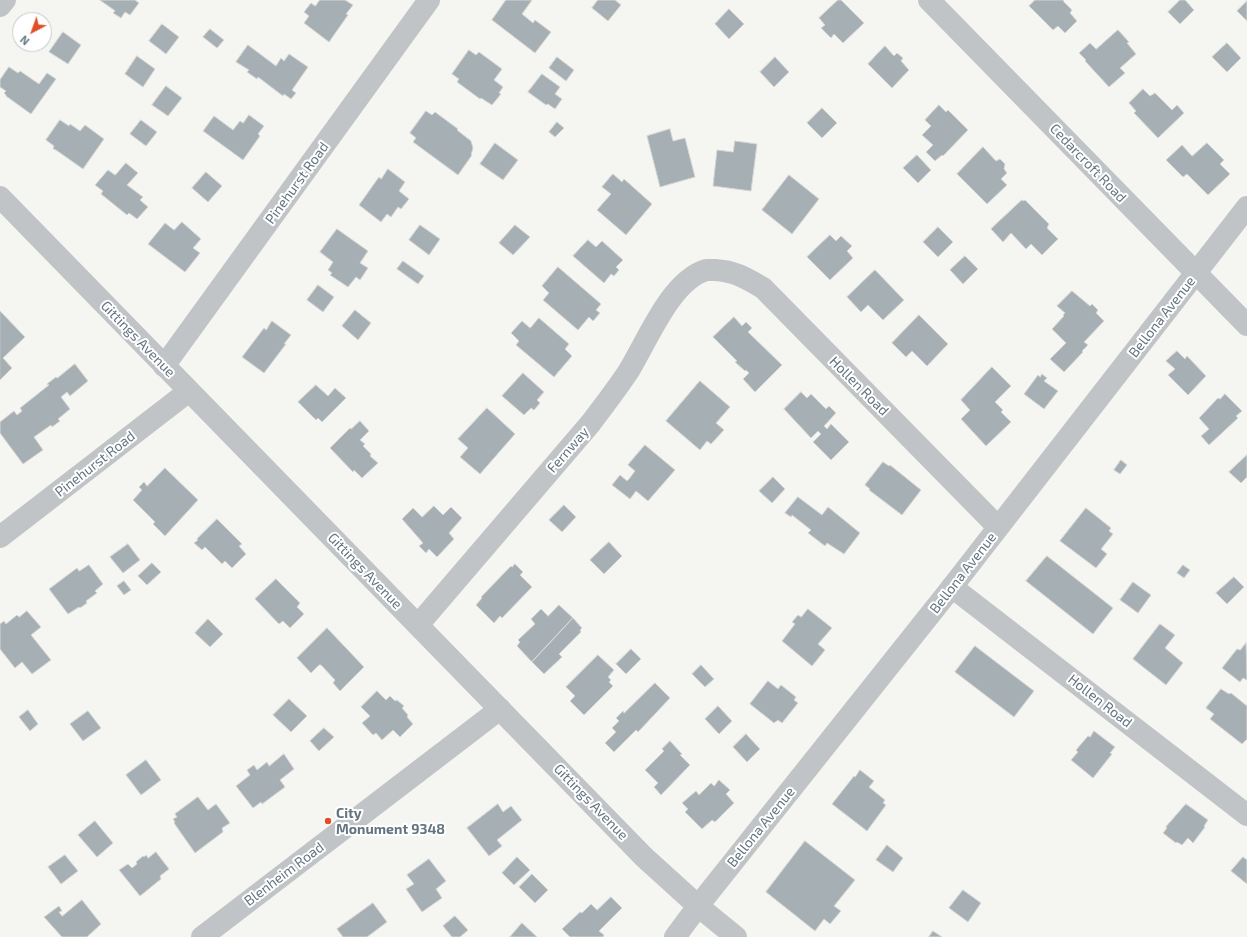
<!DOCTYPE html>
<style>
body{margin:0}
#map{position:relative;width:1247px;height:937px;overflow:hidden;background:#f5f5f1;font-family:"Exo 2",sans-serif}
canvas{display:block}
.north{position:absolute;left:12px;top:12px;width:40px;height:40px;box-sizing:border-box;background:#fff;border:1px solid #c1c8cd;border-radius:50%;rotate:221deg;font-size:11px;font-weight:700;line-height:16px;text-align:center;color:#647581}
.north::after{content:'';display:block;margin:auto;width:14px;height:18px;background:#de5128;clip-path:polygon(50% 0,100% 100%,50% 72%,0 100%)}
</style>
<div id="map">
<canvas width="1247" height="937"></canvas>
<div class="north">N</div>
</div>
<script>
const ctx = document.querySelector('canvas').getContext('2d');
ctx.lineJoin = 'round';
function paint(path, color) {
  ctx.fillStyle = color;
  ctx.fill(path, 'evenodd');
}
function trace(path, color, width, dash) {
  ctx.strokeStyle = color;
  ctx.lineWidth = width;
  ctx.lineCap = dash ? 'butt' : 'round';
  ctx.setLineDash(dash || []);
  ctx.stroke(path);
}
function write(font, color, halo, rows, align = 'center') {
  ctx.font = font + ' "Exo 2",sans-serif';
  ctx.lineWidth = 4;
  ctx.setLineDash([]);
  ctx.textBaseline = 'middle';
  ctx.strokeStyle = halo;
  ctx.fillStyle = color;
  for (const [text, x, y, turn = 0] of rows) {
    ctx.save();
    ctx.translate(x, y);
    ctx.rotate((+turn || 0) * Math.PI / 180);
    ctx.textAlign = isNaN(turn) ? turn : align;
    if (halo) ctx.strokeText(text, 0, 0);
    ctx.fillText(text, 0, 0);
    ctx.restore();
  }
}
const building = new Path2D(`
 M100,0H135L139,3L130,15L125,12L121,18L113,13L115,11Z
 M320,0H345L353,5L346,14L348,15L329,42L304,23L309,16L304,12L311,3L315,6Z
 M506,0H532L522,14L533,23L535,20L551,32L535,53L492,20Z
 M598,0H615L621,5L608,21L592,8Z
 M838,0H841L864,23L843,43L834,34L831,38L821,28L825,25L819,18Z
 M1035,0H1064L1063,1L1072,10L1070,13L1077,21L1065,33L1058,26L1053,30L1029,6Z
 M1180,0H1185L1194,10L1180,24L1168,12Z
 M1247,1V21L1237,11Z
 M729,9L744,24L729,39L715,24Z
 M162,24L179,37L166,54L149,41Z
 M210,29L224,40L217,48L203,37Z
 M1118,30L1129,42L1127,43L1136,54L1120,68L1125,73L1109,87L1085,61L1086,60L1079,53L1090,43L1096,49Z
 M63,32L81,45L68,64L49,52Z
 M1227,43L1241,58L1227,72L1212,57Z
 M248,45L276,66L281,58L284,61L289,54L308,67L292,90L296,93L291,99L284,94L283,96L258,77L257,79L247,72L249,70L236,62Z
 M885,46L894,56L897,53L903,58L901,61L909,70L892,88L868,64Z
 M469,50L476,55L479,52L502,69L494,80L503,87L499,93L501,94L492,105L481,98L480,99L457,82L459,79L452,74Z
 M137,56L155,69L143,87L125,74Z
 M557,57L574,70L566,81L549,68Z
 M775,57L789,72L774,87L760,72Z
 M9,67L18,73L20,71L39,84L47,73L56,79L31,114L6,96V95L4,93L6,91L0,87V80Z
 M542,74L560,87L555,94L562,99L555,109L548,104L546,105L528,92Z
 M166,86L182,98L168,116L152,105Z
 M1143,89L1150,96L1155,93L1172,110L1177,105L1184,113L1158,138L1134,113L1136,111L1129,103Z
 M939,105L946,112L948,110L968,130L943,156L942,155L935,161L926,152L933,145L922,135L931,126L925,120Z
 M822,108L837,123L822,138L807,123Z
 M426,111L432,115L435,112L458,129L457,130L471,141L473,148L471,155H472L458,175L413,142L416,138L410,133Z
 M249,115L264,126L258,134L260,136L243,160L203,131L214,116L233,130L240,121L243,123Z
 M60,120L69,126L70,124L80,131L85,125L104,139L83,169L56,150L53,149L54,146L46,140Z
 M141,120L157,132L146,146L130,134Z
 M557,122L564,128L555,137L549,132Z
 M670,129L673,141L685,138L695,177L660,187L647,136Z
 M735,141L757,144L751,191L713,186L717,150L733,152Z
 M495,143L518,160L503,180L480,164Z
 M1207,143L1224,160L1220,164L1230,174L1208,195L1187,174L1183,177L1166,160L1182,145L1192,156Z
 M983,147L996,161L1000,159L1005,164L1004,169L1007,173L1001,179L1007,185L987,204L957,174Z
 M917,155L931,170L918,183L903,168Z
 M126,163L138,173L127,185L143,197L140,200L148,207L137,219L129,213L127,215L101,194L103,191L95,185L108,170L115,175Z
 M388,169L405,182L399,191L409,199L401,209L398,207L391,217L387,214L381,222L359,205L379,177L381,179Z
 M206,172L222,186L208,202L192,188Z
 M613,174L622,182L624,179L652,204L626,235L597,210L611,194L602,187Z
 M789,175L819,199L792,234L762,210Z
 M1022,200L1023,201L1025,200L1049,224L1047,228L1058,239L1042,255L1031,244L1026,249L1011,233L1003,242L991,229Z
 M182,222L201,239L193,248L200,253L185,272L148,244L165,223L174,230Z
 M420,225L440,239L429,255L409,240Z
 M515,225L530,237L513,255L499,243Z
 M938,227L953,242L938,257L923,242Z
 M337,229L368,251L360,263L368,268L360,280L356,277L348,287L330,275L332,273L328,270L333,262L320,252Z
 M830,235L836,241L841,236L852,246L847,251L853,258L830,280L807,257Z
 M588,240L596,247L602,241L623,260L616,267L619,270L614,276L611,274L604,283L573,256Z
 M965,256L978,269L963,284L950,270Z
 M403,261L424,276L418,284L397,269Z
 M558,267L601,304L596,310L600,313L593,321L589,317L578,330L543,300L549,293L542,286Z
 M875,270L904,300L883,320L868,305L861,312L847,297Z
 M318,285L334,297L323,312L307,300Z
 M1072,291L1090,306L1092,304L1098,310L1096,313L1104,321L1084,342L1088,345L1082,351L1083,352L1064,372L1050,359L1066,343L1052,329L1064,316L1063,315L1065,313L1057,306Z
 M355,310L371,323L358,340L342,326Z
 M0,311L25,337L3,358L12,368L0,380Z
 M919,315L948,344L927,366L912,351L906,357L892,343Z
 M734,317L742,326L746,322L752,328L748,332L782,365L755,392L743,379L749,373L746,370L745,371L735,362L737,361L713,337Z
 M539,318L569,344L565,349L572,356L554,377L516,345L519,341L511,333L522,321L530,328Z
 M272,321L291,335L284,344H286L264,373L242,357L264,328L266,330Z
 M1177,351L1185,359L1187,356L1206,376L1188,395L1168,375L1175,369L1166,361Z
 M75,364L88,381L70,396L67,392L61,397L70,409L58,419L60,421L52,427L51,425L34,437L43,450L23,464L0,433V422L14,411L17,415L22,411L20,408L49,385L47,384L56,377L57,378Z
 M992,367L1011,386L995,402L1003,410L1001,412L1011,422L986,446L961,419L970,410L961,400Z
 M523,373L544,392L537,400L540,403L534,410L531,408L524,415L502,396Z
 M1042,374L1047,378L1044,381L1058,391L1044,409L1024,394L1038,375L1040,377Z
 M700,381L730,407L716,423L724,430L711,444L707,441L700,450L666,421Z
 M316,385L328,396L335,388L346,398L322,422L318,418L316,420L298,402Z
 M801,392L807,398L811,394L826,409L829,406L836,413L824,426L827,429L831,424L849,442L831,460L813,442L821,434L818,431L811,438L784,409Z
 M1225,394L1242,411L1236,416L1238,418L1209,445L1201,436L1209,429L1199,418L1218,398L1220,399Z
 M487,408L515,434L480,474L460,457L468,448L458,439Z
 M360,421L369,431L360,440L365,444L363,446L371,454L370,456L378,463L362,478L354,470L353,472L330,448L350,428L351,429Z
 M645,445L675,470L648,501L636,491L630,499L612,485L620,475L627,481L629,479L635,471L628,465Z
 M1247,455V477L1241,483L1229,472Z
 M1121,460L1127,465L1120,474L1114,470Z
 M883,462L889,466L890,465L921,490L902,515L869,490L870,489L865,485Z
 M165,468L198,500L165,536L153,524L155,522L133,500L142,490L139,487L144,482L147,486Z
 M773,477L785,489L772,503L759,491Z
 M798,497L822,515L828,507L860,533L844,554L827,543L825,546L808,533L811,530L792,515L791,517L785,513Z
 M564,505L576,517L562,532L549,520Z
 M434,506L443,515L451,507L462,518L449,533L454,539L437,557L429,549L426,553L419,546L423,543L402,519L413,508L422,517Z
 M1086,508L1111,528L1109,531L1113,534L1101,549L1107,554L1096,568L1060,541Z
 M217,519L242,544L239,546L246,554L232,568L225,561L222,564L205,547L202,550L194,543L198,540L197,539Z
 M609,542L622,556L604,574L590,560Z
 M128,544L140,560L123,573L110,557Z
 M1047,556L1113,608L1093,634L1026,581Z
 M152,563L161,572L147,585L138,576Z
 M515,564L523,572L520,575L532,587L502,618L500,616L494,623L476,605L482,598L481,597L511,566L512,567Z
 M89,565L103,584L95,591L97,593L86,601L87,603L80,608L79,607L68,614L49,589L77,568L79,571Z
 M1183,565L1190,570L1184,578L1177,573Z
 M1234,577L1244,587L1227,604L1216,593Z
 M276,579L300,603L297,607L304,614L290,628L283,621L279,624L255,599Z
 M124,581L131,590L124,595L117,586Z
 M1133,582L1151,595L1138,613L1120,600Z
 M559,605L573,618L532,662L517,646L520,642L518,640L535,624L531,619L541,609L548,616Z
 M808,609L832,628L818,644L825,650L812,666L782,641L795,624L792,622L798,615L801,617Z
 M27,611L41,627L31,635L51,660L32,674L22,662L15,668L0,649V624L4,621L6,624L17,615L19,617Z
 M573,618L582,628L580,630L581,632L559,654L562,657L544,674L532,662Z
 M208,619L223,634L210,647L195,633Z
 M1160,624L1175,635L1165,648L1183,663L1166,685L1133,659Z
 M327,628L364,667L340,691L333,683L335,680L321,665H319L311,673L297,658Z
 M1246,643L1247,680L1243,678L1240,682L1222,668L1237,649L1240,650Z
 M975,646L1034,691L1014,717L955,672Z
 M631,649L641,659L626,674L616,664Z
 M598,655L614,670L608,677L611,680L609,682L613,686L584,715L570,701L575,696L566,687Z
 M701,665L714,679L705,687L692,674Z
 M768,681L778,689L781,685L796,697L794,700L798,703L782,723L778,720L774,723L750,704Z
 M655,683L670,698L638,732L636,730L614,752L605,743L616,732L612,728L619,721L616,718L623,711L624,713Z
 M1221,689L1229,694L1231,693L1247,706V739L1242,744L1210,719L1214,714L1206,708Z
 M377,691L386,700L390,696L395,701L397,700L404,706L402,708L408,715L407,717L413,724L400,737L393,730L382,740L376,733L373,735L362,723L370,716L361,707Z
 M289,699L307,716L291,732L273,715Z
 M718,706L732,721L719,734L705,719Z
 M28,710L38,724L30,731L19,717Z
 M88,711L101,728L83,741L70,724Z
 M324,728L334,737L319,751L310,741Z
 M1094,731L1115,747L1110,753L1112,754L1093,778L1071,760L1078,752L1076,750L1088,736L1090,737Z
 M746,734L760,749L747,762L733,747Z
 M670,741L682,754L680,755L690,765L661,795L654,787L658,783L645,770L664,751L662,749Z
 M284,754L294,769L280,780L285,787L262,804L261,802L253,808L236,786L250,775L247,770L254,765L257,770L267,762L269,766Z
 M146,760L161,780L141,795L126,775Z
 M860,770L874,781L869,787L885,800L883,803L886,805L867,831L832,804L854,776L855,777Z
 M719,780L730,790L726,794L734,803L715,822L712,820L702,829L685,812L688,809L682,803L696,791L699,795L711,783L714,786Z
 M198,797L208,810L216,804L230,823L222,828L223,832L195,853L174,823L175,822L173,819L177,817L175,814Z
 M498,804L503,812L511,806L522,820L497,840L502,846L489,856L467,828Z
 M1186,804L1208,820L1204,826L1205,827L1193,843L1188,838L1182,845L1177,842L1176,843L1163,833L1167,828L1166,827Z
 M95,821L113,843L97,857L78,835Z
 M805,841L855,880L834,906L841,911L830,924L824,919L815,931L766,892Z
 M887,845L903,858L893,872L876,860Z
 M156,852L169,869L160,876L161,879L140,896L119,870L128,864L132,868L137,864L136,862L143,856L144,857L146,855L148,858Z
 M65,855L78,871L61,884L48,867Z
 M517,857L530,870L514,885L502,873Z
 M1243,857L1247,860V884L1231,871Z
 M429,859L446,881L436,889L442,898L422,912L406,889L414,884L407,875Z
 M532,874L548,890L535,903L519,887Z
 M963,890L981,903L968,922L949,908Z
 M611,897L622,908L599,931L604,935L603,937H570L562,929L580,912L582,913L591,904L597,910Z
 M82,900L101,924L87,937H62L44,917L59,906L62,911L59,912L62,916Z
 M373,903L387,922L367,937H343L337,929Z
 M455,916L468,930L460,937H452L443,926Z
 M522,923L537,937H510Z
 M933,931L942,937H929Z`);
const minor = new Path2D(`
 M929,0L1247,325
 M0,6L5,0
 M164,366L429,0
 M0,537L189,391
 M952,587L1247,815
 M418,625L590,424C603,407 616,390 628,372C647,342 670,281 706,270C709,270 712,270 715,270C735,271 746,278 763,288L998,527
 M202,937L500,709`);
const tertiary = new Path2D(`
 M0,197L644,857L698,906L736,937
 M675,937L698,906L952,587L1247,207`);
const markers = [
 [328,821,4,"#de5128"]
];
const streetNames = [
 ["Cedarcroft Road",1088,163,46],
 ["Pinehurst Road",297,183,-54],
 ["Bellona Avenue",1162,317,-52],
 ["Gittings Avenue",138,339,46],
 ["Hollen Road",859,386,45],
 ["Fernway",568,450,-49],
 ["Pinehurst Road",95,464,-38],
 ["Gittings Avenue",365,571,46],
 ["Bellona Avenue",963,573,-52],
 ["Hollen Road",1100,701,38],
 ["Gittings Avenue",591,802,46],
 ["Bellona Avenue",761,827,-51],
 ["Blenheim Road",284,874,-37]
];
const poiNames = [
 ["City",336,813],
 ["Monument 9348",336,829]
];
paint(building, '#a6afb3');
trace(building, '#d6d6d4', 1);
trace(minor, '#c0c4c7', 22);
trace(tertiary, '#c0c4c7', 22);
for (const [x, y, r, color] of markers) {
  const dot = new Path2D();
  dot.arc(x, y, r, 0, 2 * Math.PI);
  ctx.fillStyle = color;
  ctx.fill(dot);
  trace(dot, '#fff', 1.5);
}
write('14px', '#647581', '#fff', streetNames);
write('bold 14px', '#647581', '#fff', poiNames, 'left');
</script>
